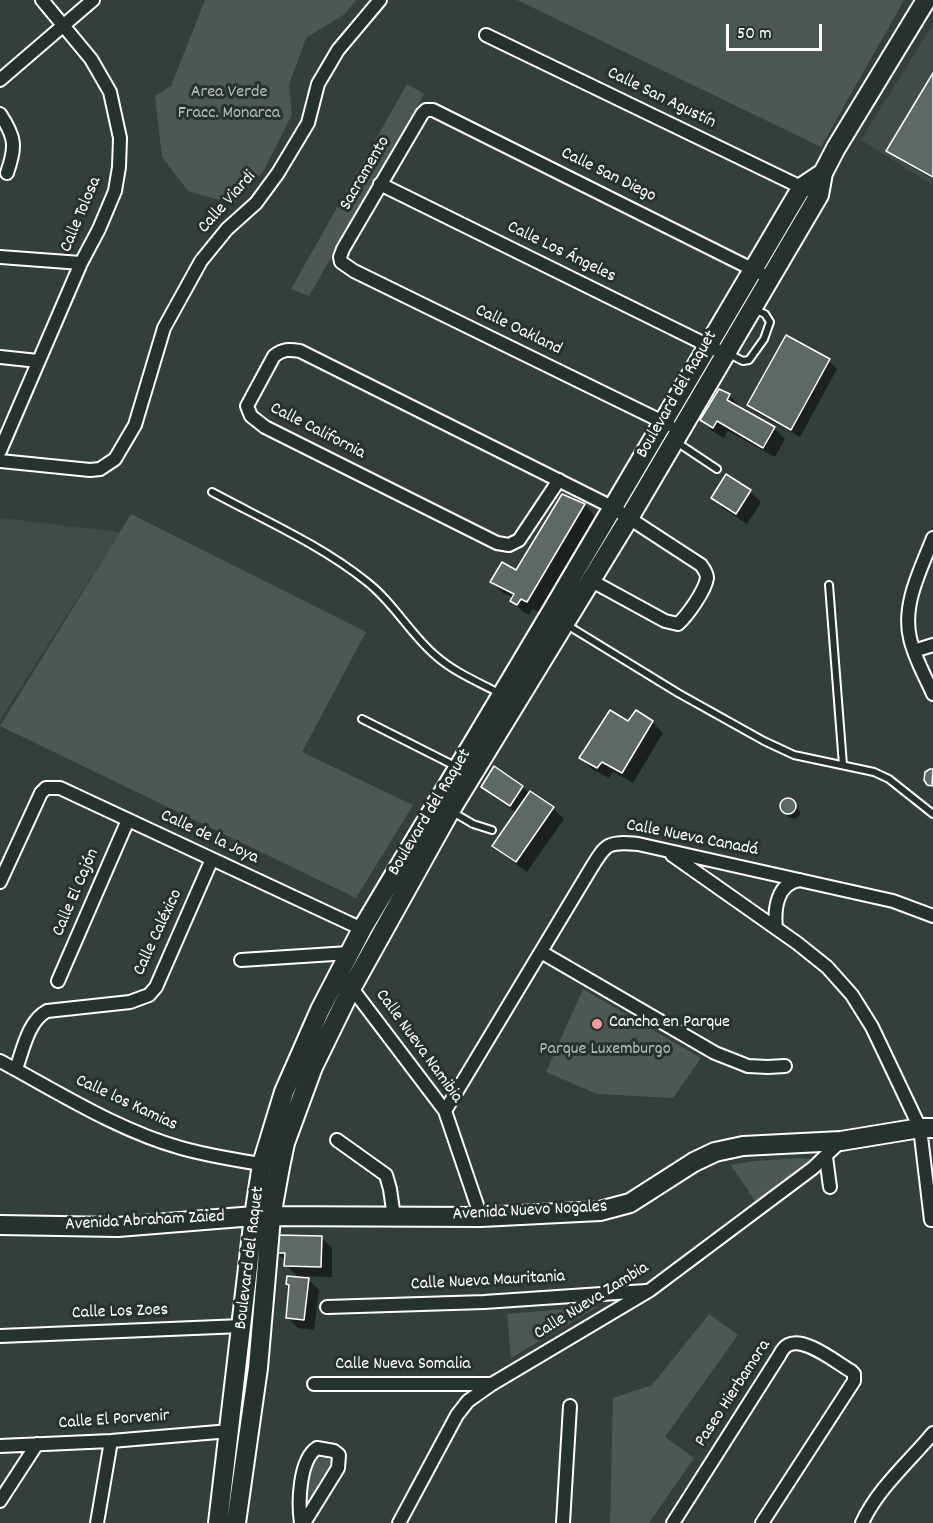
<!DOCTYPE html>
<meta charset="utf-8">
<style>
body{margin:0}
#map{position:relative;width:933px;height:1523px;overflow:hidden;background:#333f3a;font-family:Dekko,sans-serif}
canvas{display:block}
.scale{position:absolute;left:726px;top:24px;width:96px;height:27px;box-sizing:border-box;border:3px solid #fff;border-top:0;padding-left:8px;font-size:18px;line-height:21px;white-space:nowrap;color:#fff;-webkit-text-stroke:4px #26332d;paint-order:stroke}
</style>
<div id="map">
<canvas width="933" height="1523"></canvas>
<div class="scale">50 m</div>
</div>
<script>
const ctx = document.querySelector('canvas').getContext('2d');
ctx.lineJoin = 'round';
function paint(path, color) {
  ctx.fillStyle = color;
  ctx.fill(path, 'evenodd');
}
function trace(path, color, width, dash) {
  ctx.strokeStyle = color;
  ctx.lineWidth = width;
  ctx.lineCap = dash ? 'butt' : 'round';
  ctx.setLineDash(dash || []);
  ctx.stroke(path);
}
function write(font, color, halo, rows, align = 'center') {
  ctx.font = font + ' Dekko,sans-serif';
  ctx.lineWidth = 6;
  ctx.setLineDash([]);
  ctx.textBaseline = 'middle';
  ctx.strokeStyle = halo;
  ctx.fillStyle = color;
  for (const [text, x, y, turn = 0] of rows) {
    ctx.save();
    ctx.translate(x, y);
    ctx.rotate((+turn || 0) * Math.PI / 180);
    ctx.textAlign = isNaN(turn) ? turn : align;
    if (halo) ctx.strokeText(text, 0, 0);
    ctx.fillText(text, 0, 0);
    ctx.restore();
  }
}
const built = new Path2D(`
 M933,24V185L861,140Z
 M0,518L120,532L0,720Z`);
const green = new Path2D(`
 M205,0H356L345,14L306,38L289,85L292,115L263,172L233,204L188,191L162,157L155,96L171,86Z
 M517,0H904L821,147Z
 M407,84L424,94L309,296L291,289Z
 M131,514L366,632L302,752L413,805L356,898L0,726Z
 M583,989L701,1058L673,1098L597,1094L546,1072Z
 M800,1158L817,1160L757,1204L731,1165L755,1161Z
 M599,1306L511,1358L507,1314Z
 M709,1314L738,1335L665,1437L694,1458L649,1523H610L613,1398L652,1385Z
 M315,1457L328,1458L334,1464L309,1511L302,1508Z`);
const shadow = new Path2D(`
 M933,75V179L896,158L888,150Z
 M786,337L829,361L837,369L800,437L757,413L749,405Z
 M729,395L740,406L739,408L774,428L785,439L775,457L728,431L724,438L712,431L702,420Z
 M750,491L761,502L747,524L724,509L713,498Z
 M563,496L585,505L595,516L538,612L533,609L529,615L523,612L512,601L514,598L503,593L492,582L517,572Z
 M636,712L652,722L663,733L633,783L613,772L609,778L592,769L581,758L629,723Z
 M495,769L553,808L564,819L527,872L505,856L494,845L517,813L494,797L483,786Z
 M786,799L790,800L800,811V815L795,819L788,817L783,811L781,807L782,802Z
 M321,1237L332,1248V1277L305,1276L319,1290L314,1330L298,1328L287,1317L291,1287L287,1284L299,1278L286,1265V1261L277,1253Z`);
const building = new Path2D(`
 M933,73V177L886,151Z
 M786,335L830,359L791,430L747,405Z
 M719,389L730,394L727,400L775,427L763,448L717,421L713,428L700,420Z
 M726,474L751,490L736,514L711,498Z
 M562,494L585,504L527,602L521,599L517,605L510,601L514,594L490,582L502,562L516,570Z
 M610,710L628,721L636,710L653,721L622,773L602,762L597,768L579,758Z
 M494,766L523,786L510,806L481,787Z
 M930,769H933L932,786L927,785L924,780L925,772Z
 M530,791L554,807L516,862L492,846Z
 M780 806a8 8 0 1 1 16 0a8 8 0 1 1-16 0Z
 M277,1235L322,1236L321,1267L284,1266L285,1253H276Z
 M287,1276L309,1278L304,1320L286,1318L289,1285L286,1284Z`);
const lane = new Path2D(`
 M729,354L743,361L749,360L764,339L770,322L765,314L753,309
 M675,441L717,469
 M212,492C264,520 321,545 367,582C394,603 410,634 436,656C454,672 478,682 499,693
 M829,585L843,765
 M567,625L678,693L764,741L794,755L874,772L889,779L933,814
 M362,719L457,767
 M451,811L473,824L492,830`);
const street = new Path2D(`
 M486,35L807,190
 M0,80L93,0
 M0,114C16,138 16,147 7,173
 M380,184L725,354
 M0,257L81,263
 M0,357L38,361
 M669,425L354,271L341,262L340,257L343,249L422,114L426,110H433L770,278
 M0,451L81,263L99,229L115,191L119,167L120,138L110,92L91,59L42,0
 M0,461L90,470L100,469L115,459L135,425L164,328L201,261L227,229L256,203L278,173L308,123L318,84L338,50L380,0
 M559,480L519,540L509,545L497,543L265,427L251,416L247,406L274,356C283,349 289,349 300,351L612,507L701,565C704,569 707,573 707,578C705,591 687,616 678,624L665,621L590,580
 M933,538C921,569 902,604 910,638C914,657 925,676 933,694
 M914,651L933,645
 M672,855L797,943L827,967L852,995L872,1027L920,1128L931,1220L933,1219
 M0,882L41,793L46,788H60L362,929
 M776,928C774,909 777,883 800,880
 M541,952L715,1053L748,1066L768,1067L785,1066
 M241,960L349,953
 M58,981L128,820
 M348,983L445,1111L481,1217
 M0,1061C58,1092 117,1130 181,1148C213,1157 247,1162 280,1167
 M16,1069C23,1050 28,1021 47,1011L130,1002L149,995L156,987L212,859
 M445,1111L590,870C606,844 607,841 638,844L893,901L933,916
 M337,1140L386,1175L390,1189L394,1217
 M826,1157L830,1187
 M327,1307L484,1302L646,1291
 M0,1336L242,1326
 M314,1384H492
 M0,1446L111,1441L230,1431
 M0,1501L37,1444
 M97,1523L111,1441
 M301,1523C298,1503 299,1460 317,1448L334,1451L339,1455L338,1468L304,1523
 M399,1523L457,1415L468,1401L492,1384L650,1290L813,1168L841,1141
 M563,1523L570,1406
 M673,1523L779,1356C781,1352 784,1347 788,1345C804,1336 837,1363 851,1371L854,1374V1381L762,1523
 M862,1523C878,1488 909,1462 933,1433`);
const secondary = new Path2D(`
 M0,1225L118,1227L254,1216L481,1217L600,1211L630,1203L694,1162L715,1152L743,1146L841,1141L920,1128H933
 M218,1523L254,1216L262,1164L284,1092L320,1010L362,929L550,614L790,207L802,187L823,173
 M236,1523L258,1368L271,1217L280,1167L285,1143L313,1067L352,987L450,811L629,518L819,195L823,173L836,148L926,0`);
const markers = [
 [597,1024,6,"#ff9aa2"]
];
const parkNames = [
 ["Area Verde",229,94],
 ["Fracc. Monarca",229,115],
 ["Parque Luxemburgo",605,1051]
];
const streetNames = [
 ["Calle San Agustín",661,99,26],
 ["Sacramento",366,174,-60],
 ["Calle San Diego",608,176,26],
 ["Calle Viardi",228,203,-48],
 ["Calle Tolosa",82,215,-67],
 ["Calle Los Ángeles",561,253,26],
 ["Calle Oakland",518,331,26],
 ["Boulevard del Raquet",678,395,-60],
 ["Calle California",317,432,27],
 ["Boulevard del Raquet",431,813,-59],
 ["Calle de la Joya",209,838,25],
 ["Calle Nueva Canadá",692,839,11],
 ["Calle El Cajón",77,893,-67],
 ["Calle Caléxico",159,933,-65],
 ["Calle Nueva Namibia",418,1047,54],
 ["Calle los Kamias",126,1104,25],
 ["Avenida Nuevo Nogales",530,1212,-3],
 ["Avenida Abraham Zaied",145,1222,-3],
 ["Boulevard del Raquet",251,1258,-83],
 ["Calle Nueva Mauritania",488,1282,-3],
 ["Calle Nueva Zambia",592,1302,-32],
 ["Calle Los Zoes",120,1313,-2],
 ["Calle Nueva Somalia",403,1366],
 ["Paseo Hierbamora",734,1394,-57],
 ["Calle El Porvenir",114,1421,-4]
];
const poiNames = [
 ["Cancha en Parque",609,1024]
];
paint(built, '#404c47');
paint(green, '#4d5853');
paint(shadow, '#0007');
paint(building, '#5f6964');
trace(building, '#fff', 1.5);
trace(lane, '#fff', 10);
trace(street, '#fff', 16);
trace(secondary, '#fff', 22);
trace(lane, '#26332d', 6);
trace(street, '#26332d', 12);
trace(secondary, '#26332d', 18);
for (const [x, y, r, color] of markers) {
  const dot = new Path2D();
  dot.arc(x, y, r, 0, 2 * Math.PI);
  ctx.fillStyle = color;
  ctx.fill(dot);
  trace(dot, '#26332d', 2);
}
write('18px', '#b8bcba', '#26332d', parkNames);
write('18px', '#fff', '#26332d', streetNames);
write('18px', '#fff', '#26332d', poiNames, 'left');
</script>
